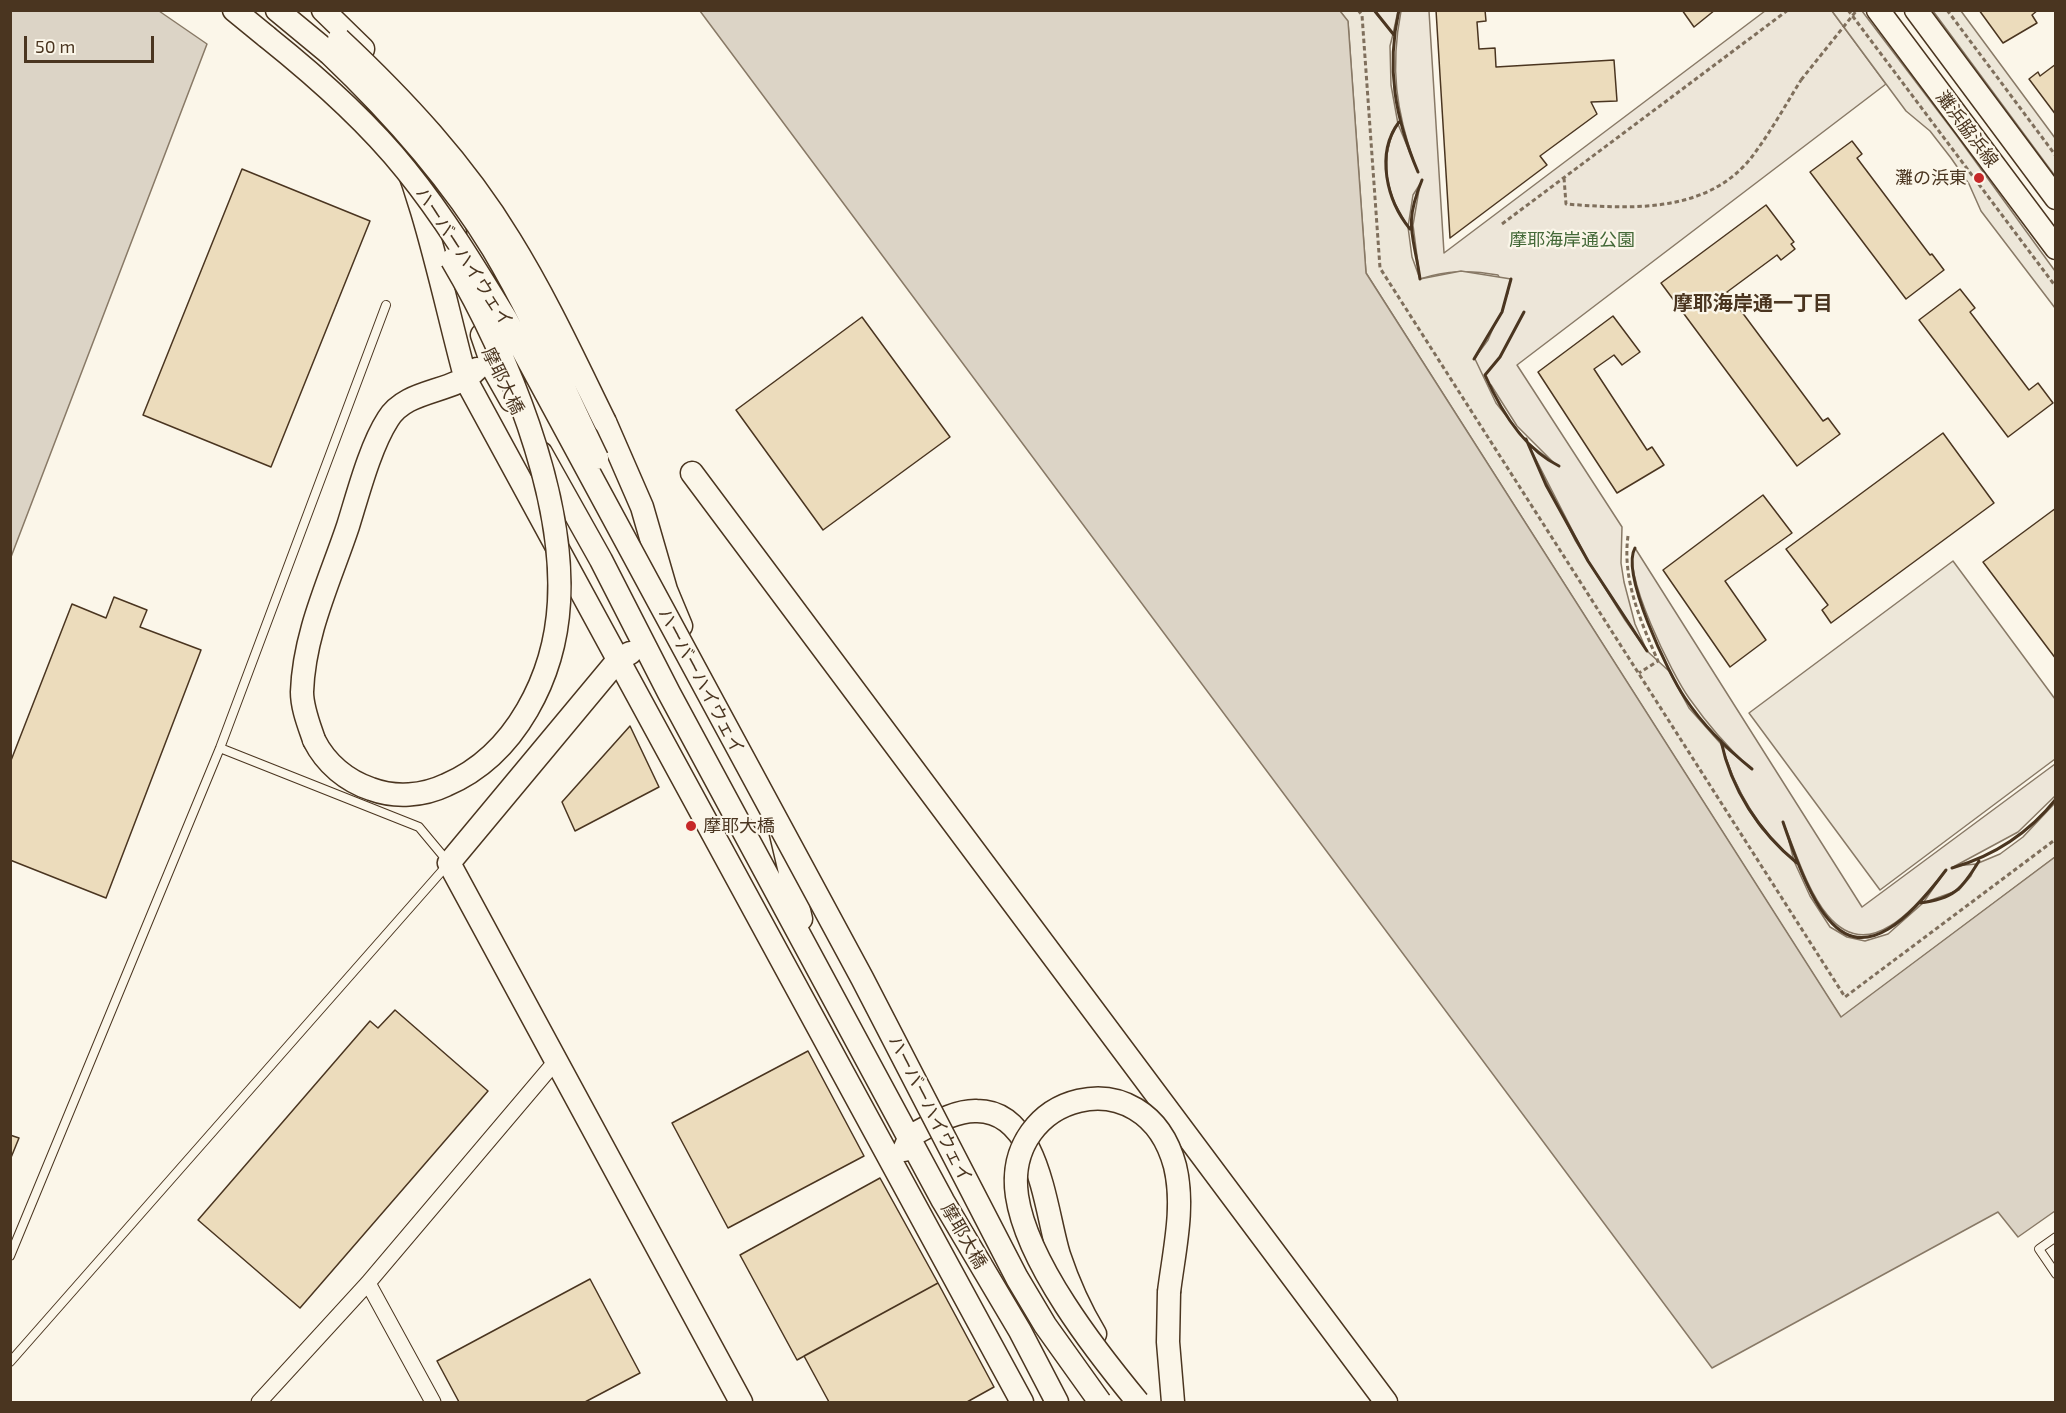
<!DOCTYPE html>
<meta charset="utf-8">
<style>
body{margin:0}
#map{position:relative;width:2066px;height:1413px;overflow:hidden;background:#fbf6e9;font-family:"Exo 2",sans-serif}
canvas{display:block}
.frame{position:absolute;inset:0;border:12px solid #4a3520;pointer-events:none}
.scale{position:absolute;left:24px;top:36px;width:130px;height:27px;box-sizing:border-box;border:3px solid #4a3520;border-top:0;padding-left:8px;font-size:18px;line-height:21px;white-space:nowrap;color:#4a3520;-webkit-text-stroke:4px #fbf6e9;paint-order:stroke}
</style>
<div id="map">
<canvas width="2066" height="1413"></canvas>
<div class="frame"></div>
<div class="scale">50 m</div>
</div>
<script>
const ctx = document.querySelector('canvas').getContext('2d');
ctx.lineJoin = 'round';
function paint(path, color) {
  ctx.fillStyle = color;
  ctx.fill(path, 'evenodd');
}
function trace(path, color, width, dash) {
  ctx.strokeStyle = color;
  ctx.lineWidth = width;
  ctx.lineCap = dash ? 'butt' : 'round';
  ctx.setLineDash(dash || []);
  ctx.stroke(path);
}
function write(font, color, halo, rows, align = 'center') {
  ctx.font = font + ' "Exo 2","Noto Sans JP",sans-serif';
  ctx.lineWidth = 4.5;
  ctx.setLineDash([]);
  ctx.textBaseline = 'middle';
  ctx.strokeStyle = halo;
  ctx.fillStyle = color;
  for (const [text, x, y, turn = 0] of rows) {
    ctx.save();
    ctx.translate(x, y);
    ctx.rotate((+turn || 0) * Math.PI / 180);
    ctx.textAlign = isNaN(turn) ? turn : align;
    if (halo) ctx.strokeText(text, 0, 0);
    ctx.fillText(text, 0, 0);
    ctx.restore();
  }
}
const green = new Path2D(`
 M1374,11H1398L1393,34Z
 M1401,11H1429L1444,253L1765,11H1832L1886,84L1517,365L1622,527L1621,563L1624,582L1635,624L1647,651L1588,561L1527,442L1554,463L1517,426L1491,385L1488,387L1474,359L1488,340L1508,293L1498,275C1471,270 1447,270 1420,279L1413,225L1420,184L1413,195L1408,227C1387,197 1377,157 1398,124L1415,165C1396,111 1390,68 1401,11Z
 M1635,548L1862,907L2055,764V796L2018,832L1955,866L1976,864C1967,890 1947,897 1923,903L1943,874C1927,892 1911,913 1890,926C1829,964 1803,870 1786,829L1794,861C1758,829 1735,790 1721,744L1747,765C1725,745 1706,722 1689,698C1673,676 1621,572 1635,548Z`);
const parking = new Path2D(`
 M1340,11H1374L1393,34L1390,46L1391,85L1398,124L1392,132L1387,154V179L1393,200L1408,227L1412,257L1420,279L1461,271L1511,279L1502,312L1475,359L1496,403L1527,442L1575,540L1625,620L1647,651L1669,671L1689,708L1721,744L1733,777L1749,810L1762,829L1794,861L1810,896L1830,927L1847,937L1865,941L1888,934L1923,903L1959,890L1971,876L1976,864L2000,854L2023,837L2055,803V857L1841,1018L1366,273L1348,22Z
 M1832,11H1862L1957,136L2055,271V308L1981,211L1969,184L1951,158L1930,131L1906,111Z
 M1933,11H1961L2055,138V176Z
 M1953,561L2055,699V759L1880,890L1749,713Z`);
const water = new Path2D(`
 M11,10L159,11L207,44L11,557Z
 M700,11H1340L1348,21L1366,273L1841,1017L2055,857V1211L2018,1237L1998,1212L1712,1368Z`);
const building = new Path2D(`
 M1436,10H1485L1486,21L1477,22L1479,49L1495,48L1496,67L1614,60L1617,101L1591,102L1597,114L1540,156L1547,165L1450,238Z
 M1682,10H1715L1694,27Z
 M1979,10H2038L2032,15L2037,23L2003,43Z
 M2056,64V115L2029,79L2038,72L2040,76Z
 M1852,141L1862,154L1857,158L1930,255L1932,254L1944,270L1906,299L1810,172Z
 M242,169L370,221L271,467L143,415Z
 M1766,205L1794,242L1791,244L1795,249L1781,260L1777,255L1727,292L1823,421L1828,418L1840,434L1797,466L1661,283Z
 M1960,289L1975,308L1970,312L2029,390L2038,383L2053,403L2008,437L1919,320Z
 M1613,316L1640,352L1622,365L1614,355L1594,369L1647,450L1652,447L1664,465L1617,493L1538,372Z
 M862,317L950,437L823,530L736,410Z
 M1943,433L1994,503L1831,623L1822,610L1828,605L1786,549Z
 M1763,495L1792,533L1725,581L1766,640L1730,667L1663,570Z
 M2056,508V659L1983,562Z
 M114,597L147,610L140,627L201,650L106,898L10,860V763L72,604L106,618Z
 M630,726L659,787L575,831L562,802Z
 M395,1010L488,1091L300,1308L198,1220L370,1021L378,1028Z
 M808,1051L864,1156L728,1228L672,1123Z
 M10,1135L19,1138L10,1160Z
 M880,1178L938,1283L797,1360L740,1255Z
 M590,1279L640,1373L585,1402H459L437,1361Z
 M938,1283L994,1387L967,1402H829L804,1356Z`);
const path = new Path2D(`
 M1358,10L1362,15L1380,268L1845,997L2056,839
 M1848,10L2056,287
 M1947,10L2056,156
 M1564,178L1566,204C1630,209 1706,214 1751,158C1770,133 1785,106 1801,80
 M1502,224L1788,10
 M1628,536C1622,580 1641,622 1658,661L1639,673`);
const lane = new Path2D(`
 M2056,1237L2039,1249L2056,1274
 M10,1256L220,748L386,305
 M10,1362L449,863L419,827L220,748`);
const street = new Path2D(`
 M368,1283L433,1402
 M259,1402L368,1283L556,1061`);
const secondary = new Path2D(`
 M234,10L267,37
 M277,10L329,53
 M323,10L363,49
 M1878,10L2056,248
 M1916,10L2056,198
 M386,114C425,198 442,291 466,380L1022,1402
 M435,167L455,233
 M482,335L494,370L511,400
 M605,422L642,507L666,590L681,626
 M541,453L601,560L669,693L943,1201L1020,1331L1057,1402
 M692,473L1386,1402
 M630,653L618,660L449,863L741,1402
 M314,740C309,725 302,708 302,692C304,633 330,580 348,526C358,494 370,447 388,419C407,388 453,394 477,369
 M781,834L801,919
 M904,1150L910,1136C930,1126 954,1110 977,1111C1039,1111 1045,1210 1059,1255C1068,1282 1080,1309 1095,1334
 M1169,1292L1168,1342L1173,1402`);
const pathBridge = new Path2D(`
 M1801,80L1857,10`);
const secondaryBridge = new Path2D(`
 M267,37C317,77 366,120 406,170C444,217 475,268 506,319L862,978L1017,1278L1045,1325L1100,1402
 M339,39C403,99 464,164 510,240C546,298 575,361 605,422
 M329,53C391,112 448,175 493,249C533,316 563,388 597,458
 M314,740C326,764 347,781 371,789C395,798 423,796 446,785C516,755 555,676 559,602C565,493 507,353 452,260
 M1138,1402C1095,1350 1027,1263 1017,1196C1002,1094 1145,1054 1175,1166C1185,1207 1174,1251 1169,1292`);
const wall = new Path2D(`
 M1374,10L1394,35
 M1399,10C1386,68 1395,118 1418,172
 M1399,122C1375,154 1387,201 1410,229
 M1420,279C1414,235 1403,226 1422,180
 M1524,312L1500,357L1485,375C1500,409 1524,449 1559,466
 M1474,359L1502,312L1511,279
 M1526,439L1546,485L1588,561L1647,651
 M1635,548C1620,573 1669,675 1685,698C1703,725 1727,749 1752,769
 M1721,741C1731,789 1759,832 1797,863
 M1783,822C1821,934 1856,991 1946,870
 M1952,868C1994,856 2028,834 2056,799
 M1919,903C1954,899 1962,889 1979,861`);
const markers = [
 [1979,178,6,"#c62828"],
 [691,826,6,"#c62828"]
];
const streetNames = [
 ["灘浜脇浜線",1967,129,53],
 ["ハーバーハイウェイ",464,257,57],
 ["摩耶大橋",503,381,64],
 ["ハーバーハイウェイ",701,681,62],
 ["ハーバーハイウェイ",930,1109,63],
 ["摩耶大橋",964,1236,60]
];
const poiNames = [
 ["灘の浜東",1967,178],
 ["摩耶大橋",703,826,"left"]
];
const parkNames = [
 ["摩耶海岸通公園",1572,240]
];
const neighbourhoodNames = [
 ["摩耶海岸通一丁目",1753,303]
];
paint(green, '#ede6d9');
trace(green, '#887966', 1.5);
paint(parking, '#ede7d9');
trace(parking, '#887966', 1.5);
paint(water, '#dcd4c6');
trace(water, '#887966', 1.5);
paint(building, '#ecdcbc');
trace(building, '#4a3520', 1.5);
trace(lane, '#4a3520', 10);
trace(street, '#4a3520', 17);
trace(secondary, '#4a3520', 25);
trace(path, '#7f6f5c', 3, [4.5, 3]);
trace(lane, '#fbf6e9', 8);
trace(street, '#fbf6e9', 15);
trace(secondary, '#fbf6e9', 22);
trace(secondaryBridge, '#4a3520', 25, []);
trace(pathBridge, '#7f6f5c', 3, [4.5, 3]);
trace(secondaryBridge, '#fbf6e9', 22);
trace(wall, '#4a3520', 3);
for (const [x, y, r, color] of markers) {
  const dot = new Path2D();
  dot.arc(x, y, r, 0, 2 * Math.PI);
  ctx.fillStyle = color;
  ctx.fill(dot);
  trace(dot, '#fbf6e9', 2);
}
write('18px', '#4a3520', '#fbf6e9', streetNames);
write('18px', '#4a3520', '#fbf6e9', poiNames, 'right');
write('18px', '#436837', '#fbf6e9', parkNames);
write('bold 20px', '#4a3520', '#fbf6e9', neighbourhoodNames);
</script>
